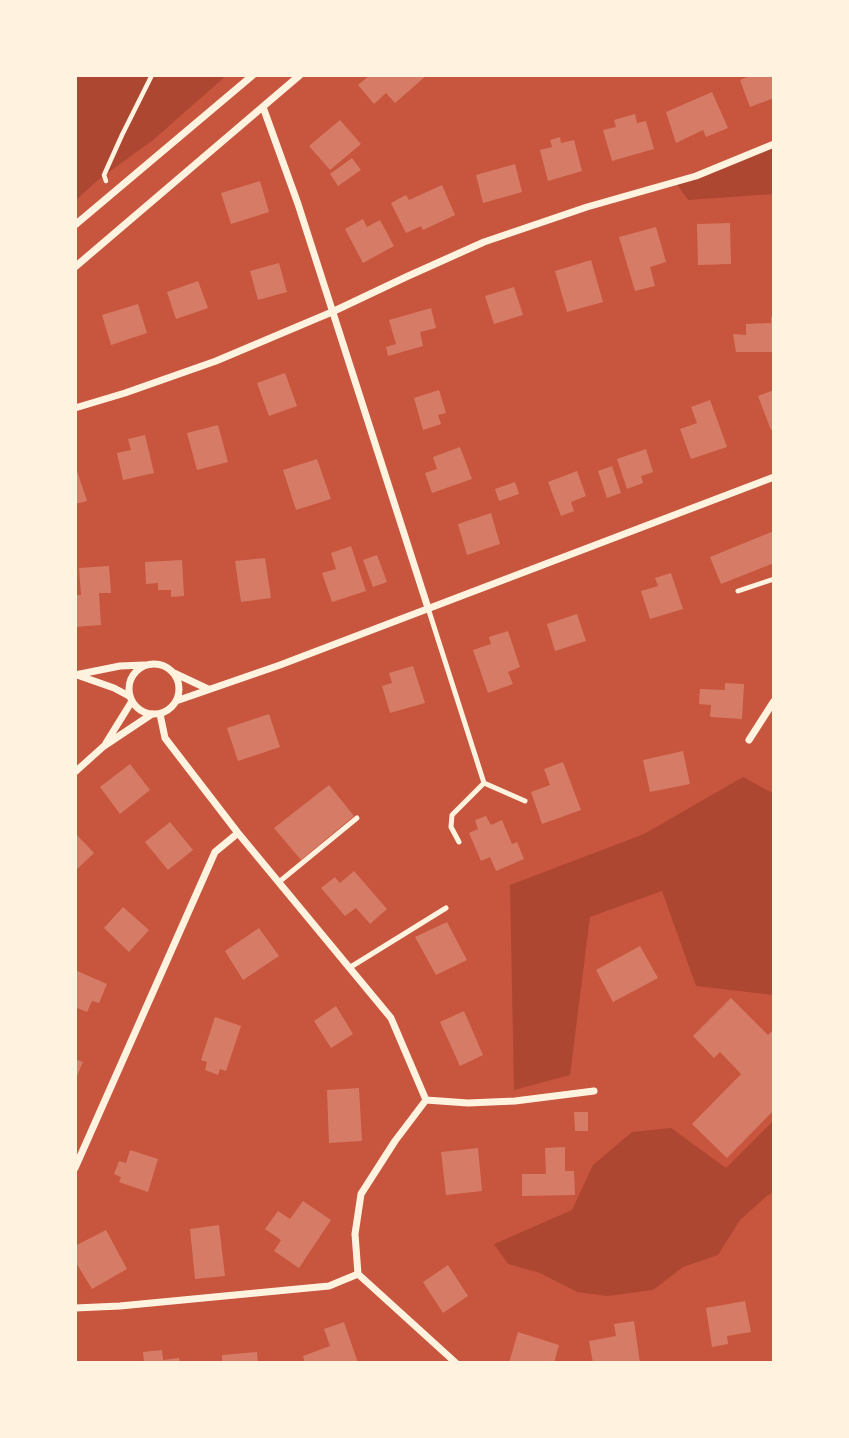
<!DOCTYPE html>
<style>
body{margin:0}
#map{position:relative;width:849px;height:1438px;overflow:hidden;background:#c8553d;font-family:"Archivo Narrow",sans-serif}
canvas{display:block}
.frame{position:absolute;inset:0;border:77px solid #fff3e0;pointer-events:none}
</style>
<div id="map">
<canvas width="849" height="1438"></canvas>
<div class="frame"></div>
</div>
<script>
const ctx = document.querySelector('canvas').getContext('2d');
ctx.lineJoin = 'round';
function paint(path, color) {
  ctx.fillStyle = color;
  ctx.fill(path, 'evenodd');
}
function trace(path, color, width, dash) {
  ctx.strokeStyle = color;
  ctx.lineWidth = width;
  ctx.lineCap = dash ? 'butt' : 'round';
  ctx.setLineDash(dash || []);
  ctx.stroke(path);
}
const green = new Path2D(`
 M75,75H227L153,140L98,180L75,201Z
 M774,148V194L688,200L676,183Z
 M743,777L774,794V995L696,986L662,891L590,917L570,1075L514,1090L510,885L644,834Z
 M774,1120V1192L768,1195L740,1220L718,1255L683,1267L653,1290L607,1296L577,1292L540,1273L508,1264L494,1244L572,1210L593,1165L632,1132L671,1128L726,1168Z`);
const building = new Path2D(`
 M370,75H427L395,103L386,93L374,104L358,85Z
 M752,75H774V98L750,107L740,80Z
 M712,92L728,128L706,137L703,130L676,143L666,112Z
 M635,114L637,123L646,121L654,149L612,161L603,130L616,127L614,120Z
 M340,120L361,144L330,170L309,146Z
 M560,137L561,143L574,140L582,171L548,181L540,150L552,147L550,140Z
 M352,158L361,170L338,186L330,174Z
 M515,164L522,192L483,203L476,175Z
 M260,181L269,212L231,224L221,193Z
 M442,185L455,215L423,230L421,226L406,233L391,203L406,195L409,200Z
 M363,219L367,227L380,220L394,246L363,263L345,229Z
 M730,223L731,264L698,265L697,224Z
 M656,227L666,262L650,267L655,286L635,291L619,237Z
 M591,260L603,302L567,312L555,271Z
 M279,263L287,292L258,300L250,271Z
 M198,281L208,308L176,319L167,292Z
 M514,287L523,315L494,324L485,296Z
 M138,304L147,333L111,345L102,315Z
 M431,308L436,328L420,332L423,346L388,356L386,347L396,344L389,320Z
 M771,317H774L773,352H736L733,334L746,335V324L771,323Z
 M285,373L297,406L269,416L257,383Z
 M439,390L446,413L438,415L441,424L423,430L414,398Z
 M774,390V429L771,430L758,396Z
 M710,400L727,447L691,459L680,429L697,423L691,407Z
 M218,425L228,462L197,470L187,433Z
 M145,435L154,473L123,480L117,453L131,450L128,439Z
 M460,447L472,479L432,493L425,473L437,469L433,457Z
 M646,449L653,472L641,476L643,483L627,489L617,459Z
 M317,459L331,499L296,510L283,470Z
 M75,465L87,501L75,504Z
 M612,466L621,493L607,498L598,471Z
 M577,471L586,496L571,502L574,511L561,516L548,482Z
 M515,482L519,494L499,501L495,489Z
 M491,513L500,544L467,555L458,524Z
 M774,531V563L721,584L710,557Z
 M351,546L366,591L332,602L322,573L336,569L331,553Z
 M377,555L387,582L373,587L363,560Z
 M265,558L271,598L241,602L235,561Z
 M182,560L184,596L171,597V590H158V583L146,584L145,562Z
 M109,566L111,593H99L101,625L75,627V595H81L79,568Z
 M671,573L683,609L650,619L641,591L658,586L655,578Z
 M577,614L586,641L555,651L547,624Z
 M508,631L520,667L508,672L513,684L488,693L473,650L491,644L489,637Z
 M413,666L425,703L390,713L382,686L392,683L389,673Z
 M725,683L744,684L742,719L710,717L711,705L699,704L700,689L725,690Z
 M269,714L280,747L238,761L227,728Z
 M683,751L690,784L650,792L643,760Z
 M563,762L581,810L542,824L531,792L550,785L544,769Z
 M130,764L150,790L120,814L100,787Z
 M329,785L354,816L301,860L274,828Z
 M486,816L491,825L502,820L512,844L517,842L524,859L496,871L490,857L481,861L469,833L478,829L475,820Z
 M170,822L193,850L168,870L145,842Z
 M75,833L94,853L75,871Z
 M354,871L387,909L370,924L356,908L345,916L321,888L335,877L340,883Z
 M123,907L149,930L129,952L104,928Z
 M447,922L467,960L436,975L415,937Z
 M259,928L279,956L243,980L225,951Z
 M640,946L658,978L613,1002L596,970Z
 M75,970L107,984L99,1003L92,1001L87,1012L75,1007Z
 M731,998L768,1035L774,1029V1110L727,1158L692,1124L741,1074L720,1052L714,1058L693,1036Z
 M336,1006L353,1034L331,1048L314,1021Z
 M464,1011L483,1055L460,1066L440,1022Z
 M215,1017L241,1026L226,1071L220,1069L218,1075L205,1070L207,1062L201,1060Z
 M75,1059L83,1062L77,1076L75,1075Z
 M359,1088L362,1141L329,1143L327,1090Z
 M574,1112H588V1131H575Z
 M565,1147V1171H574L575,1195L522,1196V1174H546L545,1148Z
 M478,1148L482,1191L446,1195L441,1152Z
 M130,1150L158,1159L148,1192L119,1182L121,1177L114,1174L119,1161L126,1163Z
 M303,1201L331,1220L299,1268L274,1251L281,1240L265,1229L278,1211L290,1219Z
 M219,1225L225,1276L195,1279L190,1229Z
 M106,1230L127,1269L92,1289L75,1261V1246Z
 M448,1265L468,1296L443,1313L423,1282Z
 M745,1301L751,1332L727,1336L728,1344L712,1347L706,1308Z
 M634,1321L640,1363H593L589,1341L616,1336L614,1324Z
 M344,1322L358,1363H305L303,1356L330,1346L324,1329Z
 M518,1332L559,1345L554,1363H509Z
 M162,1350L163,1360L179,1358L180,1363H144L143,1352Z
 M257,1352L258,1363H222V1355Z`);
const path = new Path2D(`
 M106,181L104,175L122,135L152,75`);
const service = new Path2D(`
 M738,591L774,579
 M428,608L484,783L525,801
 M459,842L451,827L452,815L484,783
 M279,882L357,818
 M349,968L446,908`);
const minor = new Path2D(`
 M263,107L298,204L428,608
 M75,225L253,75
 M75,267L300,75
 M75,408L125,393L216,361L332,312L406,277L484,242L587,207L696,176L774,144
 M129 689a25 25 0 1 1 50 0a25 25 0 1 1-50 0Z
 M174,673L208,689
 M75,675L120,666L144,665
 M77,675L114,688L129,696
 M176,701L280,665L774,477
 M160,714L165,738L238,833L391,1018L426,1100L395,1141L361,1194L355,1234L358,1274L456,1363
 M749,740L774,701
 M106,743L132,701
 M75,772L104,746L152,714
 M426,1100L468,1103L515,1101L594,1091
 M75,1168L215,852L238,833
 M75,1308L120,1306L329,1286L358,1274`);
paint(green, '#ae4732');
paint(building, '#d67c66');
trace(path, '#fff3e0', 4.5);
trace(service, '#fff3e0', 5);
trace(minor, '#fff3e0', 7);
</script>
